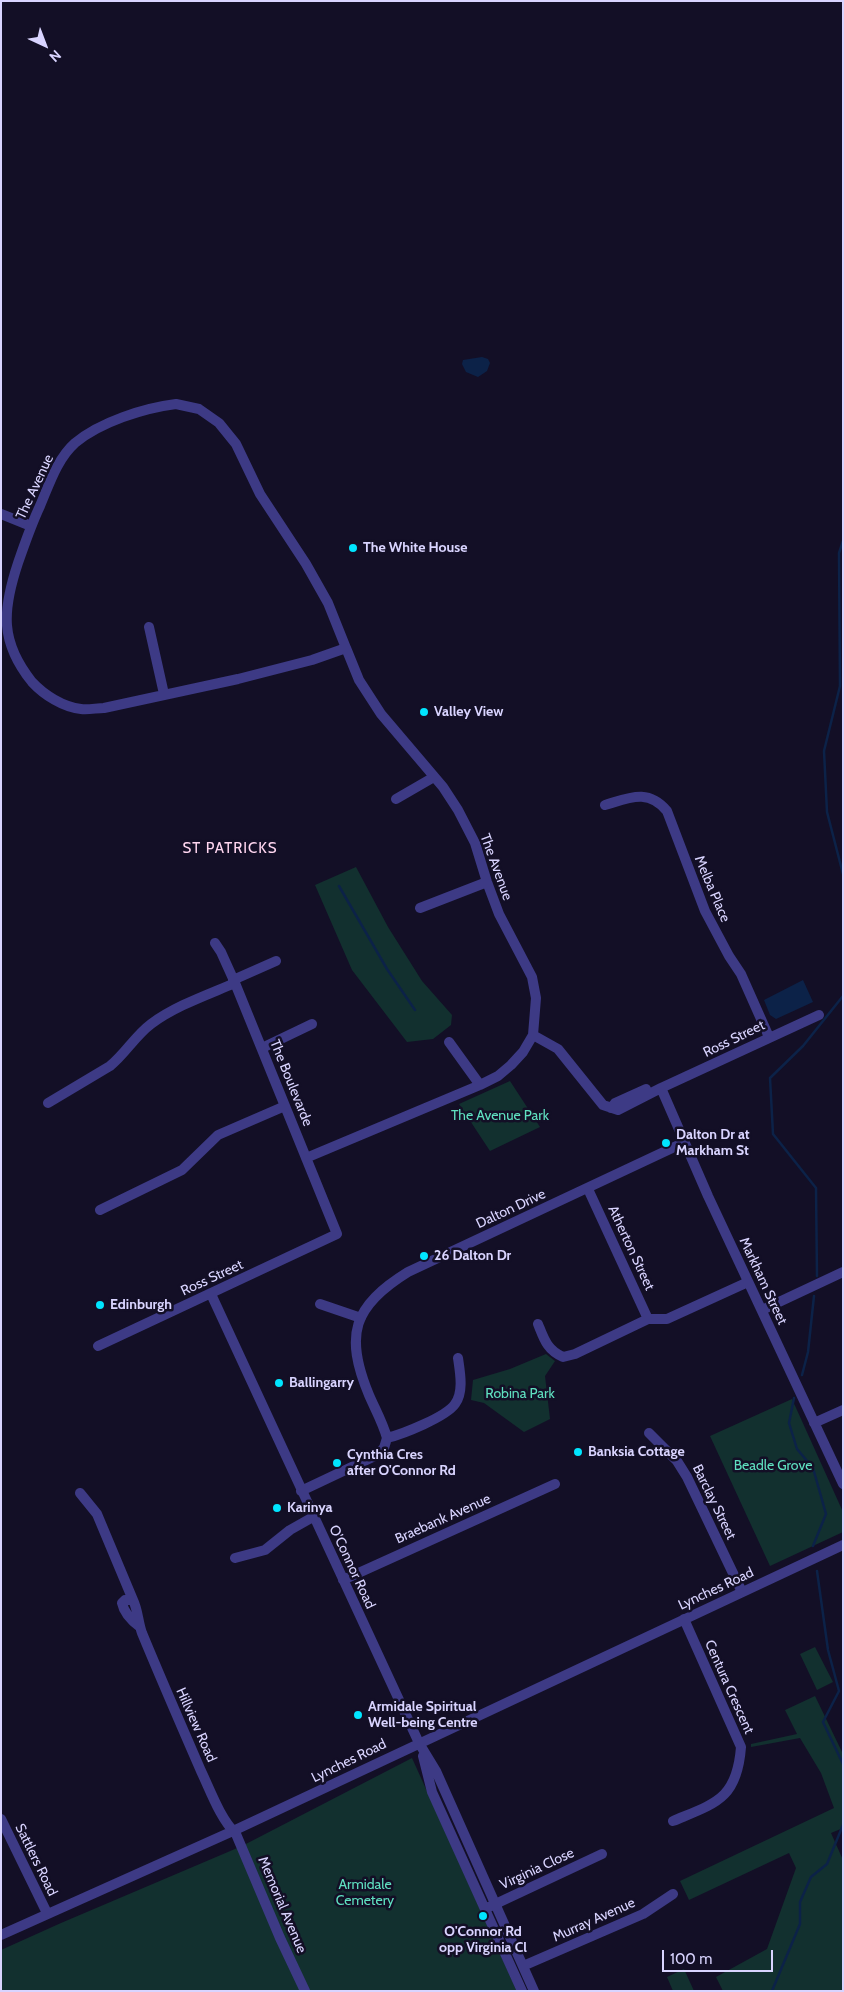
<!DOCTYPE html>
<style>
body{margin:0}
#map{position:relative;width:844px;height:1992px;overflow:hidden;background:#130f26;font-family:Cabin,sans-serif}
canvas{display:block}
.frame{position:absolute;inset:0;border:2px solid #d9d4ff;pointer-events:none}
.north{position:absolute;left:20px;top:20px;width:50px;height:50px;-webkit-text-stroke:4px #130f26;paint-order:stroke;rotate:137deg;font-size:14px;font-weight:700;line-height:20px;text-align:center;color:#d9d4ff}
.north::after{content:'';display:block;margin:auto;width:18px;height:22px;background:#d9d4ff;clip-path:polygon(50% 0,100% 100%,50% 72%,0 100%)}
.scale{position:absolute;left:662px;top:1950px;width:111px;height:22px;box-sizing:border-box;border:2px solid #d9d4ff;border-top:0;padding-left:6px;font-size:15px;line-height:18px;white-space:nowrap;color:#d9d4ff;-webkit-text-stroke:4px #130f26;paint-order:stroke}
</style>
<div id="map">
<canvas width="844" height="1992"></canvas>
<div class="frame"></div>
<div class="north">N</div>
<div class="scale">100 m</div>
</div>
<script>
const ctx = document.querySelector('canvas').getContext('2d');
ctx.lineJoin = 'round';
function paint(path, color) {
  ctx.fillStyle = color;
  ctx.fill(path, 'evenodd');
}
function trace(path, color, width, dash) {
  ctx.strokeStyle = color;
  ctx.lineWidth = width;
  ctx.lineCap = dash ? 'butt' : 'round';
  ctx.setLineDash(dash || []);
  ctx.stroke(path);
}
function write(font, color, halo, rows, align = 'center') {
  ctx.font = font + ' Cabin,sans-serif';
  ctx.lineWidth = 5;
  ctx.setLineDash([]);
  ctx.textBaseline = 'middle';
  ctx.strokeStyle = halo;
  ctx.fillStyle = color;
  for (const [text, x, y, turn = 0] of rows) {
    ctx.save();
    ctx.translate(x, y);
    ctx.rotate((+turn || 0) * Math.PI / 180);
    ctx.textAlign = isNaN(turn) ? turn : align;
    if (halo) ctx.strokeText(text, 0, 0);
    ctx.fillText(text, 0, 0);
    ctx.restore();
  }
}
const green = new Path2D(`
 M356,867L388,927L422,981L452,1015L451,1025L433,1039L407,1042L352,970L315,885Z
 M510,1081L540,1127L490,1151L459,1104Z
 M546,1354L555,1361L545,1376L550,1419L524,1432L484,1403L471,1400L473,1380L510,1369Z
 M792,1399L843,1512V1532L770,1566L710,1436Z
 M815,1647L833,1682L817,1690L800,1654Z
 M815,1696L843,1754V1828L831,1833L843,1860V1991H723L716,1977L767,1949L796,1868L789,1853L689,1900L680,1881L834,1808L821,1773L800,1738L751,1747V1744L797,1734L785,1710Z
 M412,1758L517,1991H1V1950L61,1923L242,1846Z
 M684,1969L694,1991H673L667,1977Z`);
const water = new Path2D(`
 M482,357L488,359L490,363L487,371L478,377L466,372L462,364L463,360Z
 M803,980L813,1002L776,1019L770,1015L764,1000Z`);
const stream = new Path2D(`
 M843,541L839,553L840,686L824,751L827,812L843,874
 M339,886L387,969L415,1010
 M817,1276L816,1188L773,1134L770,1078L803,1046L843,996
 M802,1375L808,1352L814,1296
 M794,1398L789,1423L797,1449L813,1468L826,1514L813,1546
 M817,1571L828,1650L839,1691L823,1722L843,1764
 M772,1991L800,1924V1902L811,1877L827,1864L843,1825`);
const minor = new Path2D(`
 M176,404L199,409L219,423L236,444L260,494L306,564L328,603L346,648L312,660L238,679L104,708C97,708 88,710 81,709C63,707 44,695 32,682C0,642 2,611 18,563C25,543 31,525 40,506C49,485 57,459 75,443C100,422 144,408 176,404Z
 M1,514L31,526
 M149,627L164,694
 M396,799L434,777
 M605,805C629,798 648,788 667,811L705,911L729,956L741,974L769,1037
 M420,908L487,882
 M233,980L276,961
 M533,1035L558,1049L603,1105L618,1110L661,1088L819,1015
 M449,1042L480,1085
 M262,1048L312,1024
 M661,1088L708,1196L843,1484
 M48,1103L110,1066C125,1054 135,1036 151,1024C175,1006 207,995 235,983
 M611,1108L615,1103L646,1089
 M306,1158L480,1085L498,1076L511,1065L523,1052L533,1035L536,998L532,977L499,914L487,882L475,843L458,810L443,787L381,714L359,680L346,648
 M588,1189L648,1319
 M100,1210L182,1170L218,1135L285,1106
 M211,1294L419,1743L436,1771L534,1991
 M320,1304L361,1318
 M762,1310L843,1272
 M538,1324C544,1339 547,1350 563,1357L575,1354L648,1319H667L748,1282
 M98,1346L337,1234L235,983L221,952L215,943
 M814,1423L843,1410
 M649,1433L677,1461L687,1477L742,1592
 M387,1438C383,1423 375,1409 369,1395C344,1335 353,1306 408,1272L685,1142
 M387,1438C403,1434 446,1417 455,1404C464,1392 460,1372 458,1358
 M301,1491L375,1456L384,1448L387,1438
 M80,1493L97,1514L133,1600
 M235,1558L265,1550L290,1530L313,1517
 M343,1580L555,1484
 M140,1627C132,1621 124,1613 122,1603L125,1600H133C138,1610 138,1622 142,1633C161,1679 181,1725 201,1771C211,1792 220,1818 236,1834L280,1938L305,1991
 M423,1756L432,1792L522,1991
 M1,1819L47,1913
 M673,1821C716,1803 737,1799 741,1747L684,1619
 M489,1907L602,1854
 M1,1935L233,1831L843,1545
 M523,1966L643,1914L673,1894`);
const markers = [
 [353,548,5,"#00e5ff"],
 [424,712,5,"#00e5ff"],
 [666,1143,5,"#00e5ff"],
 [424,1256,5,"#00e5ff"],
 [100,1305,5,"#00e5ff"],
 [279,1383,5,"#00e5ff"],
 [578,1452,5,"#00e5ff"],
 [337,1463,5,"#00e5ff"],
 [277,1508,5,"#00e5ff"],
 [358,1715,5,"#00e5ff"],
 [483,1916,5,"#00e5ff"]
];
const streetNames = [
 ["The Avenue",35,487,-65],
 ["The Avenue",496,867,70],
 ["Melba Place",712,889,67],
 ["Ross Street",734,1039,-26],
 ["The Boulevarde",291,1083,68],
 ["Dalton Drive",511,1209,-25],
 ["Atherton Street",631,1248,65],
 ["Ross Street",212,1278,-25],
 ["Markham Street",763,1281,65],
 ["Barclay Street",714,1502,64],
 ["Braebank Avenue",443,1519,-24],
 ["O'Connor Road",352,1567,65],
 ["Lynches Road",716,1589,-25],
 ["Centura Crescent",729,1687,66],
 ["Hillview Road",196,1725,66],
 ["Lynches Road",349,1761,-26],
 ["Sattlers Road",36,1860,64],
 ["Virginia Close",537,1869,-25],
 ["Memorial Avenue",282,1905,67],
 ["Murray Avenue",594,1920,-24]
];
const poiNames = [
 ["The White House",363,548],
 ["Valley View",434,712],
 ["Dalton Dr at",676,1135],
 ["Markham St",676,1151],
 ["26 Dalton Dr",434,1256],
 ["Edinburgh",110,1305],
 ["Ballingarry",289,1383],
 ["Banksia Cottage",588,1452],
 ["Cynthia Cres",347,1455],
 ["after O'Connor Rd",347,1471],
 ["Karinya",287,1508],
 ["Armidale Spiritual",368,1707],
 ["Well-being Centre",368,1723],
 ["O'Connor Rd",483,1932,"center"],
 ["opp Virginia Cl",483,1948,"center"]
];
const parkNames = [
 ["The Avenue Park",500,1116],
 ["Robina Park",520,1394],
 ["Beadle Grove",773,1466],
 ["Armidale",365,1885],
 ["Cemetery",365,1901]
];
const neighbourhoodNames = [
 ["ST PATRICKS",230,849]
];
paint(green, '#12302f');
paint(water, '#0c2248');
trace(stream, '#0c2248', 2.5);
trace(minor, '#3d3a85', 10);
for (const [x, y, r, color] of markers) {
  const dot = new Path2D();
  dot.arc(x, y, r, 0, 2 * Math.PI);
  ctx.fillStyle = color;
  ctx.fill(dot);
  trace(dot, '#130f26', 2);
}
write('14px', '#d9d4ff', '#130f26', streetNames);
write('bold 14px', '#d9d4ff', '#130f26', poiNames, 'left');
write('14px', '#5fe0c0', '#130f26', parkNames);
ctx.letterSpacing = '1px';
write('15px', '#ffd6f0', '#130f26', neighbourhoodNames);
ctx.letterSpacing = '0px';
</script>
